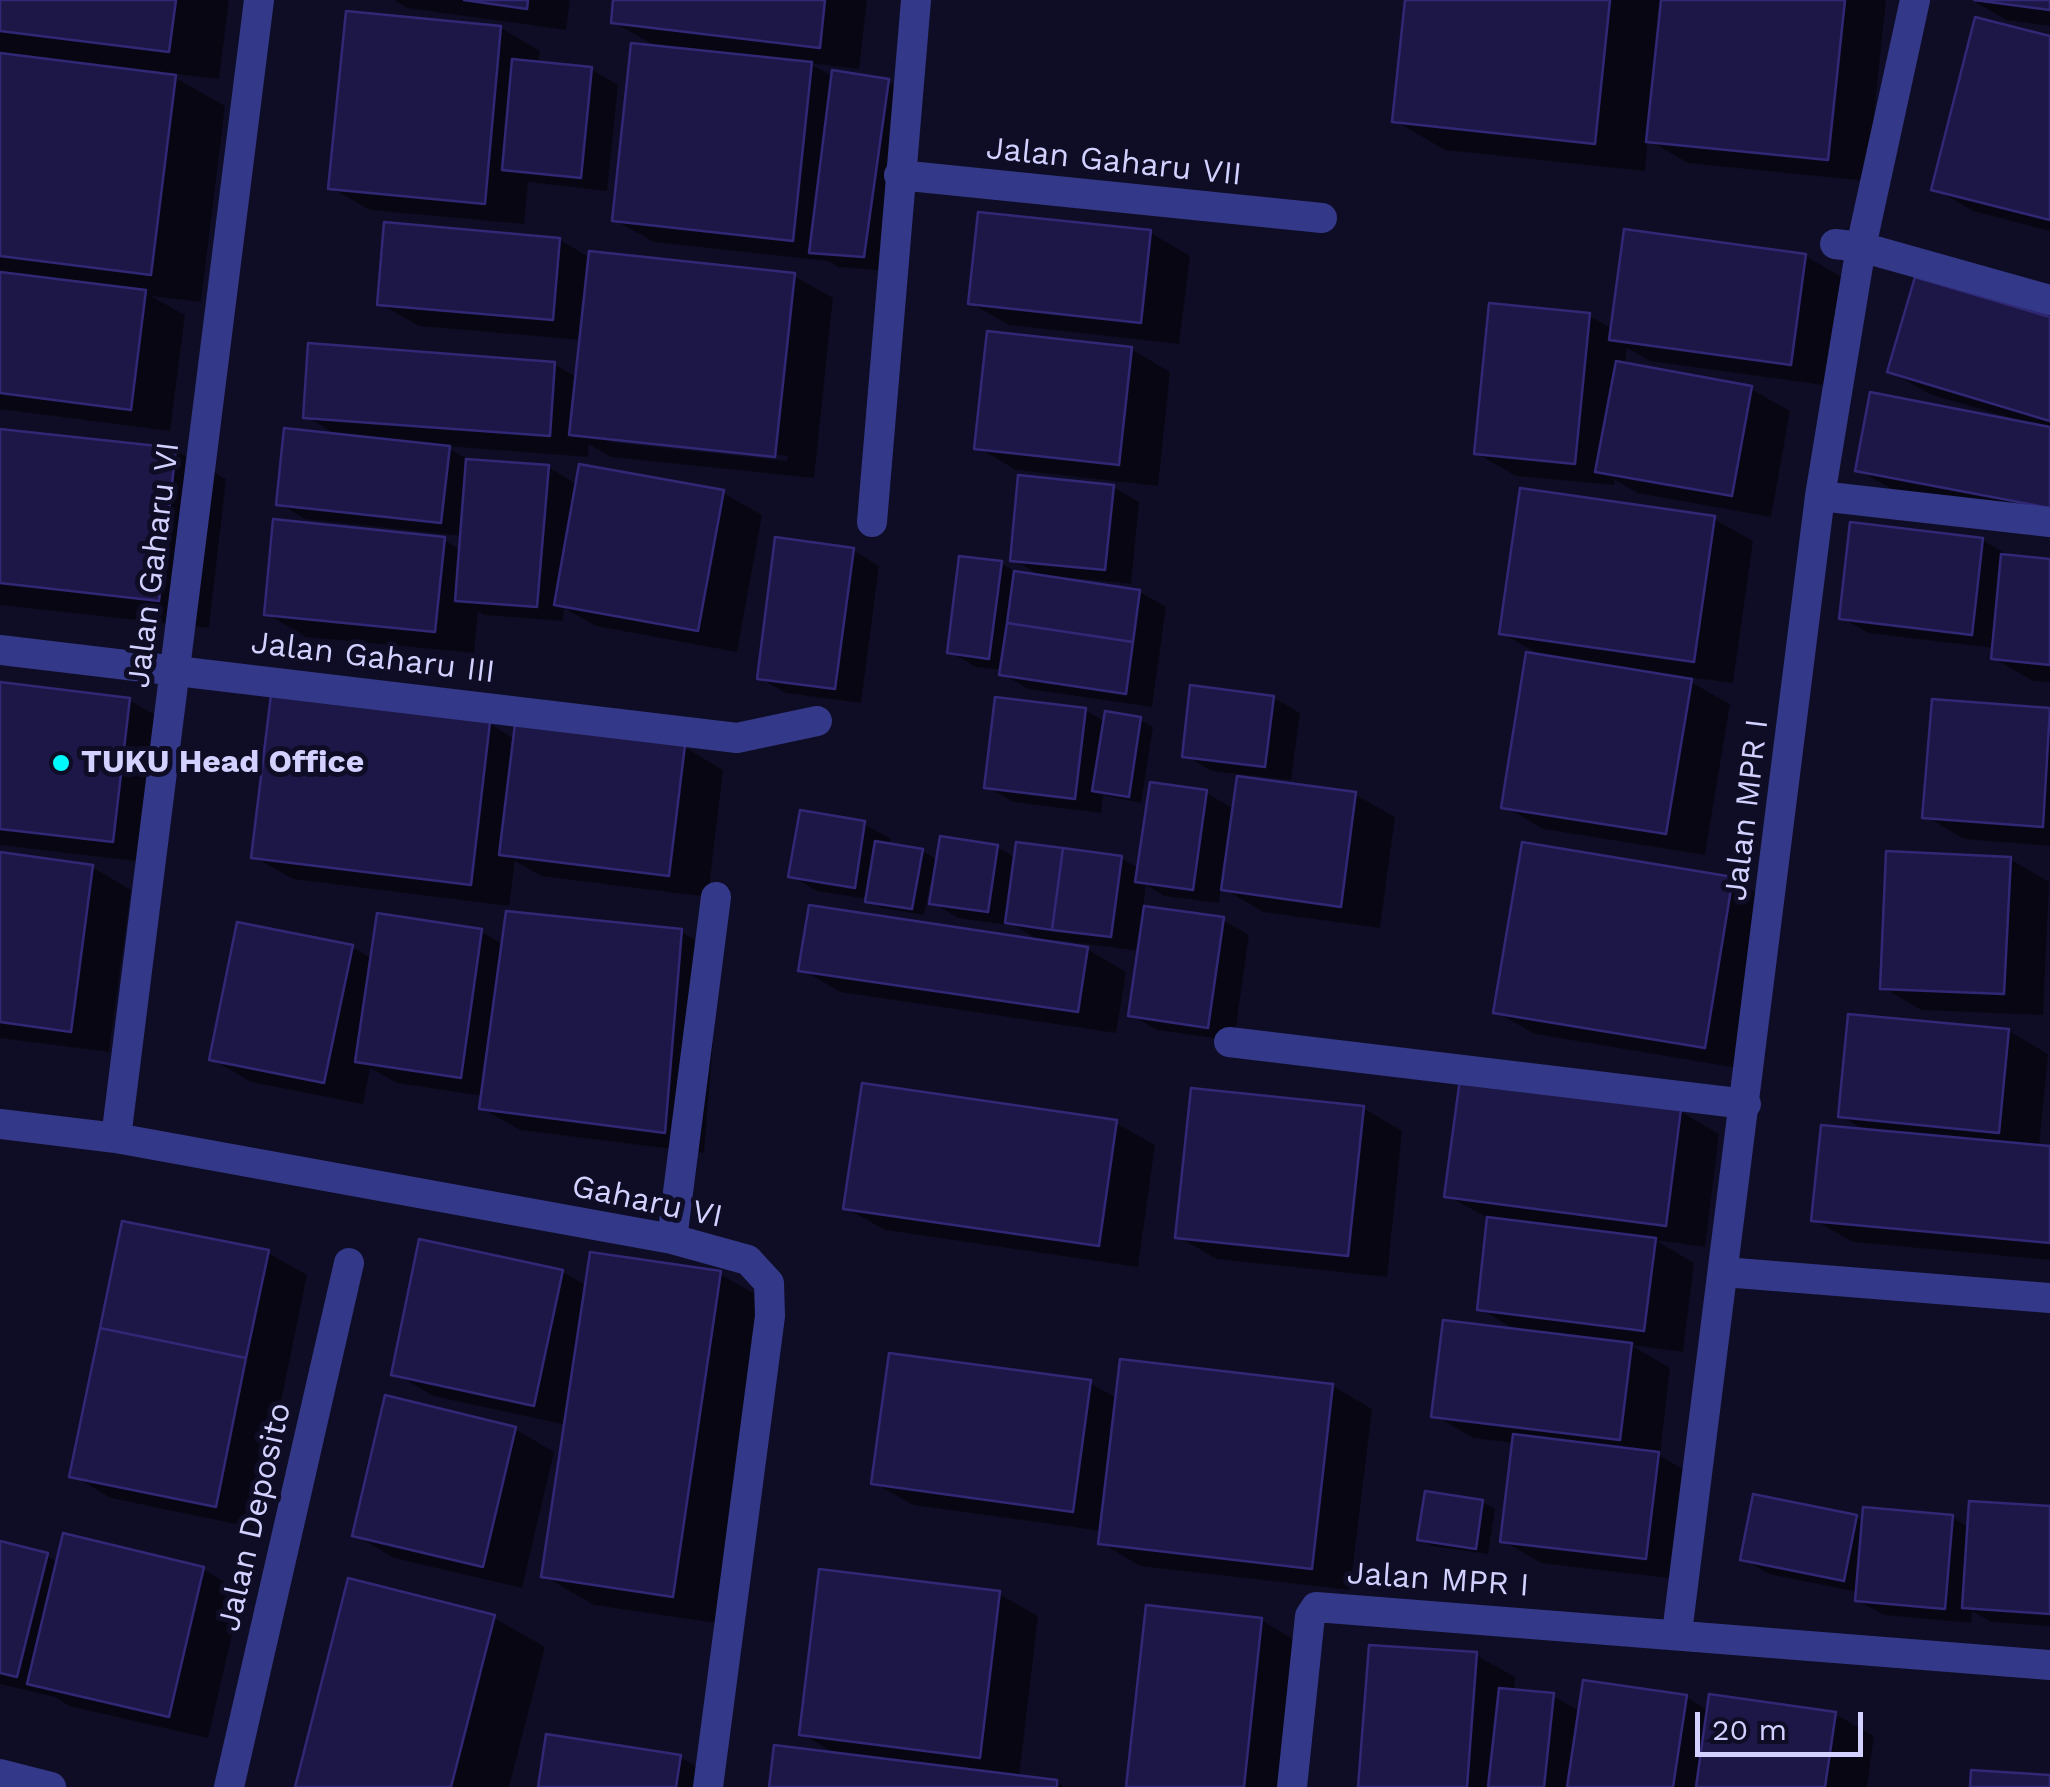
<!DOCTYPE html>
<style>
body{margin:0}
#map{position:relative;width:2050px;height:1787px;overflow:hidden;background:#0f0d25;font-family:"Work Sans",sans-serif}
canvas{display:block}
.scale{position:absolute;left:1695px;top:1712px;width:168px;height:45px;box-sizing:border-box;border:5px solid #d2d1ff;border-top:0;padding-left:12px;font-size:30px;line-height:35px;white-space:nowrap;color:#d2d1ff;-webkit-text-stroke:8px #0f0d25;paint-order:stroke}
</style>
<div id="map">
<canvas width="2050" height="1787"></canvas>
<div class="scale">20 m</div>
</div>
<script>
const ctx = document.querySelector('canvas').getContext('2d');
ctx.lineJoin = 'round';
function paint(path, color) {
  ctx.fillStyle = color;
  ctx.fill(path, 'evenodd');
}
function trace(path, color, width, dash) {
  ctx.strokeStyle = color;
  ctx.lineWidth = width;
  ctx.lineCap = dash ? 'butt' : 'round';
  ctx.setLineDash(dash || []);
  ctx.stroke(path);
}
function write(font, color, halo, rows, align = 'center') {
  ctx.font = font + ' "Work Sans",sans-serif';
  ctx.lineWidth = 10;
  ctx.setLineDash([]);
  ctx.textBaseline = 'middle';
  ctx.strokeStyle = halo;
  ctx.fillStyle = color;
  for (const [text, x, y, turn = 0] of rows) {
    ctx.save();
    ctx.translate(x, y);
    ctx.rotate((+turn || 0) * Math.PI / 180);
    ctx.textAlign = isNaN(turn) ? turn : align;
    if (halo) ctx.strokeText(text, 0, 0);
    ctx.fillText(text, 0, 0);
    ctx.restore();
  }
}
const shadow = new Path2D(`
 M0,0H229L219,79L167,73L225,106L201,302L151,296L185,315L170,431L0,409Z
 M394,0H570L566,30L407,8Z
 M616,0H867L859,69L809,63L834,77L889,82L915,97L890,271L838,267L828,261L654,242L614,220L659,48L613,22Z
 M1407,0H1886L1867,181L1688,163L1648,140L1645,171L1445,150L1395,121Z
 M1972,0H2050V26L2006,20Z
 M501,28L540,51L538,64L591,69L618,85L607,191L528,182L524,224L370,210L331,188Z
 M2050,39V231L1973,211L1934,188Z
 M981,214L1151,233L1190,256L1179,344L1009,325L970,303Z
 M560,240L591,258L794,276L833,298L814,478L611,457L589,444L588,457L445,446L472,462L548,467L578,485L723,493L762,515L737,652L596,626L564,608L563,621L484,615L478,611L474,653L306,637L267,614L444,540L461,550L462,536L305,519L278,503L341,437L305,416L554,364L578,378L582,340L419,326L380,304ZM610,437L788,456L787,461L610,442Z
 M1806,256L1845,279L1830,386L1650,361L1627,348L1625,365L1751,389L1790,411L1771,517L1637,493L1615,480L1614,485L1516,476L1476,453L1589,316L1613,329Z
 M2050,319V522L1897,492L1858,470L2010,422L2011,418L1929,394L1890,371Z
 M1131,349L1170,372L1158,486L1016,470L977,447Z
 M0,432L175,450L226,479L209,628L0,605Z
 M1113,487L1139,502L1131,584L1073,578V582L1140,592L1166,607L1152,707L1028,689L1002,674V670L976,667L950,652L1001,563L1020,575L1044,578L1013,559Z
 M1714,519L1753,541L1733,683L1680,676L1730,704L1705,855L1543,829L1504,806L1544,657L1501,633Z
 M1982,540L2009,555L2050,561V682L2033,681L1993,658L1994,648L1868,633L1842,618Z
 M853,550L879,566L861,703L786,693L759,678Z
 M0,684L129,700L169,723L152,863L0,845Z
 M1274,698L1300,713L1291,780L1211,771L1185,755Z
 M1934,701L2050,711V846L1964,839L1925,816Z
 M1085,710L1106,722L1140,720L1153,727L1141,803L1103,795L1101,813L1013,802L987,787Z
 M490,724L516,740L684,747L723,770L708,897L541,876L515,861L509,906L293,879L254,857Z
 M1206,793L1235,809L1356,795L1395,817L1380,928L1263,912L1221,887L1219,903L1164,896L1146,885L1143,908L1223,920L1249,935L1234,1041L1157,1030L1131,1015L1140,951L1056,940L1055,945L1087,949L1126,972L1116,1033L840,992L801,969L1043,943L1015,926L958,918L932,902L934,886L930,885L924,915L881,908L868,899L817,891L791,876L864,824L891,839L890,846L922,851L938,860L997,847L1016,858H1121L1140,869Z
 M0,855L92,867L131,890L109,1052L0,1038Z
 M2010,859L2049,882L2043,1015L1921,1010L1882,987Z
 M1733,879L1772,902L1743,1069L1535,1034L1496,1012Z
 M482,932L504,945L681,932L720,954L704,1153L520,1130L481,1108L483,1096L397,1083L370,1068L363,1104L251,1082L212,1059L352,947L373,959Z
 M2009,1031L2048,1054L2039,1147L2050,1148V1260L1853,1242L1814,1220L1868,1132L1841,1116Z
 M1363,1108L1402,1131L1387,1277L1217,1259L1178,1237Z
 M1680,1111L1719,1134L1705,1247L1655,1240L1694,1263L1683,1352L1631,1345L1670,1368L1660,1456L1697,1477L1685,1580L1541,1563L1502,1540L1514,1443L1473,1438L1434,1415L1519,1332L1479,1308L1490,1219L1447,1196Z
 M1116,1123L1155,1145L1138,1267L885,1230L846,1208Z
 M268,1253L307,1275L255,1528L111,1498L72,1475Z
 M563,1272L587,1286L720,1274L771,1303L723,1624L594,1605L544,1576L567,1425L433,1396L394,1373Z
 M1090,1383L1118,1399L1333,1386L1372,1409L1350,1590L1140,1566L1101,1543L1102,1531L913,1505L874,1483Z
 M387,1398L515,1429L554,1452L522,1588L394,1558L355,1535Z
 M1482,1502L1495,1509L1488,1554L1432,1546L1419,1539Z
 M2050,1508V1626L1991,1622L1972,1611L1971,1623L1884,1615L1857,1600L1858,1592L1769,1574L1743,1559L1856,1517L1864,1522L1952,1517L1970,1528Z
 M0,1544L47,1556L58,1562L203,1569L242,1592L208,1738L69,1706L55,1697L0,1684Z
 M350,1581L494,1618L545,1647L509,1787H297Z
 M999,1594L1038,1616L1019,1778L1057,1782L1064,1787H771L839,1756L802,1734Z
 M1261,1620L1300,1643L1285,1787H1129Z
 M1476,1655L1515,1677L1514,1692L1553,1696L1581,1712L1686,1697L1709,1711L1835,1714L1874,1736L1867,1787H1361Z
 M680,1757L719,1779L718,1787H541Z`);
const building = new Path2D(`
 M0,0H176L169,52L0,31Z
 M464,0H528L527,9Z
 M613,0H825L820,48L611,23Z
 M1405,0H1610L1595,144L1392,122Z
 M1661,0H1845L1828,160L1646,142Z
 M1974,0H2050V10Z
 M346,11L501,26L485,204L328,189Z
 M1975,17L2050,36V220L1931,190Z
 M631,43L812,62L793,241L612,221Z
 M0,53L176,75L151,275L0,256Z
 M512,59L592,67L581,178L502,170Z
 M832,70L889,79L864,257L809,253Z
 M978,212L1151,230L1141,323L968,304Z
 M384,222L560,238L553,320L377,305Z
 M1624,229L1806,254L1791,365L1609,340Z
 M589,251L795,273L775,457L569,435Z
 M0,272L146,290L131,410L0,393Z
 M1915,277L2050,317V421L1887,372Z
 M1489,303L1590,313L1575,464L1474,454Z
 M987,331L1132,347L1119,465L974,449Z
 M308,343L555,362L550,436L303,418Z
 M1616,361L1752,386L1732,496L1595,472Z
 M1870,392L2050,427V508L1855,471Z
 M284,428L450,446L441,523L276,505Z
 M0,429L176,448L159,601L0,583Z
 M466,459L549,465L537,607L455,601Z
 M579,464L724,490L698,631L554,605Z
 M1018,475L1114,485L1105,570L1010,561Z
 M1520,488L1715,516L1694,662L1499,634Z
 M273,519L445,537L435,632L264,615Z
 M1850,522L1983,538L1972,635L1839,619Z
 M775,537L854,548L835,689L757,679Z
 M2001,554L2050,559V665L1991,659Z
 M959,556L1002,561L989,659L947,653Z
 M1014,571L1140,590L1133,642L1007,623Z
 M1007,623L1133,642L1126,694L999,675Z
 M1526,652L1692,679L1666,834L1501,808Z
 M0,682L130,698L113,842L0,829Z
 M1190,685L1274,696L1265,767L1182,757Z
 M271,695L490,722L471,885L251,858Z
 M995,697L1086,708L1075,799L984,788Z
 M1932,699L2050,708L2043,827L1922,818Z
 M1105,711L1141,717L1129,797L1092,791Z
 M515,724L685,745L669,876L499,855Z
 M1237,776L1356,792L1341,907L1221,890Z
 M1150,782L1207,790L1193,890L1135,882Z
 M800,810L865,821L855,888L788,877Z
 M940,836L998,845L988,912L929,904Z
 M875,841L923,849L912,909L865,902Z
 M1016,842L1063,848L1052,930L1005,923Z
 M1522,842L1733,877L1705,1048L1493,1013Z
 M1063,848L1122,856L1111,937L1052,930Z
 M1886,851L2011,857L2004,994L1880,989Z
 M0,852L93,865L71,1032L0,1022Z
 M809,905L1088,947L1078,1012L798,971Z
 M1144,906L1224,917L1208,1028L1128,1016Z
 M506,911L682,929L665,1133L479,1109Z
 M377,913L482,929L461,1078L355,1062Z
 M237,922L353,945L324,1083L209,1060Z
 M1848,1014L2009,1029L1999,1133L1838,1117Z
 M1460,1079L1681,1109L1666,1226L1444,1197Z
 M862,1083L1117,1120L1099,1246L843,1209Z
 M1191,1088L1364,1106L1348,1256L1175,1238Z
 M1821,1125L2050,1146V1243L1811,1221Z
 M1487,1217L1656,1238L1644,1331L1477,1310Z
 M122,1221L269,1250L246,1358L100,1328Z
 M419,1239L563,1270L534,1406L391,1375Z
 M590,1252L721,1271L673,1597L541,1577Z
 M1443,1320L1632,1343L1620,1440L1431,1417Z
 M100,1328L246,1358L216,1507L69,1477Z
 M889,1353L1091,1380L1073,1512L871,1484Z
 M1120,1359L1333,1384L1312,1569L1098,1544Z
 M385,1395L516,1427L483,1567L352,1536Z
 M1513,1434L1659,1452L1646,1559L1500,1542Z
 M1425,1491L1483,1500L1476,1549L1417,1540Z
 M1753,1494L1857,1515L1844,1581L1740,1560Z
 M1969,1501L2050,1506V1614L1962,1608Z
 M1863,1507L1953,1515L1945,1609L1855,1601Z
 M63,1533L204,1567L169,1717L27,1684Z
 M0,1541L48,1553L17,1677L0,1673Z
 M819,1569L1000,1591L980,1758L799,1735Z
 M348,1578L495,1615L451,1787H295Z
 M1146,1605L1262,1618L1244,1787H1126Z
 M1369,1645L1477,1652L1467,1787H1358Z
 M1583,1680L1687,1695L1673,1787H1567Z
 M1499,1688L1554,1693L1544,1787H1488Z
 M1709,1694L1836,1712L1825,1787H1696Z
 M546,1734L681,1755L676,1787H538Z
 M774,1745L1057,1780V1787H769Z
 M1971,1770L2050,1775V1787H1970Z`);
const minor = new Path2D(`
 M899,175L1322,218
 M1835,244L1861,247L2050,300
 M1820,496L2050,522
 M872,522L916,0
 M0,650L737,738L817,721
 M1229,1042L1746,1104
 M0,1124L116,1138L672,1239L748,1260L769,1283L770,1316L708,1787
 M116,1138L259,0
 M672,1239L716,897
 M1724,1272L2050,1298
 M1677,1633L1820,496L1861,247L1915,0
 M0,1774L51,1787
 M229,1787L349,1263
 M1292,1787L1310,1616L1316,1607L2050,1665`);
const markers = [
 [61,763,10,"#00fafc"]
];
const streetNames = [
 ["Jalan Gaharu VII",1114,162,6],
 ["Jalan Gaharu VI",154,565,-83],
 ["Jalan Gaharu III",373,658,7],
 ["Jalan MPR I",1747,810,-83],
 ["Gaharu VI",647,1202,12],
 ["Jalan Deposito",255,1517,-77],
 ["Jalan MPR I",1438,1580,4]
];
const poiNames = [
 ["TUKU Head Office",81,763]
];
paint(shadow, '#0007');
paint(building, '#1d1748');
trace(building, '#302875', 2.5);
trace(minor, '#343888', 30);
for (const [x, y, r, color] of markers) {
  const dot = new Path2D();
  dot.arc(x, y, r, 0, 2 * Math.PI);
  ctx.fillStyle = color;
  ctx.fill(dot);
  trace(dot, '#0f0d25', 4);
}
write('32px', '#d2d1ff', '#0f0d25', streetNames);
write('bold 32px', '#d2d1ff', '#0f0d25', poiNames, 'left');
</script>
